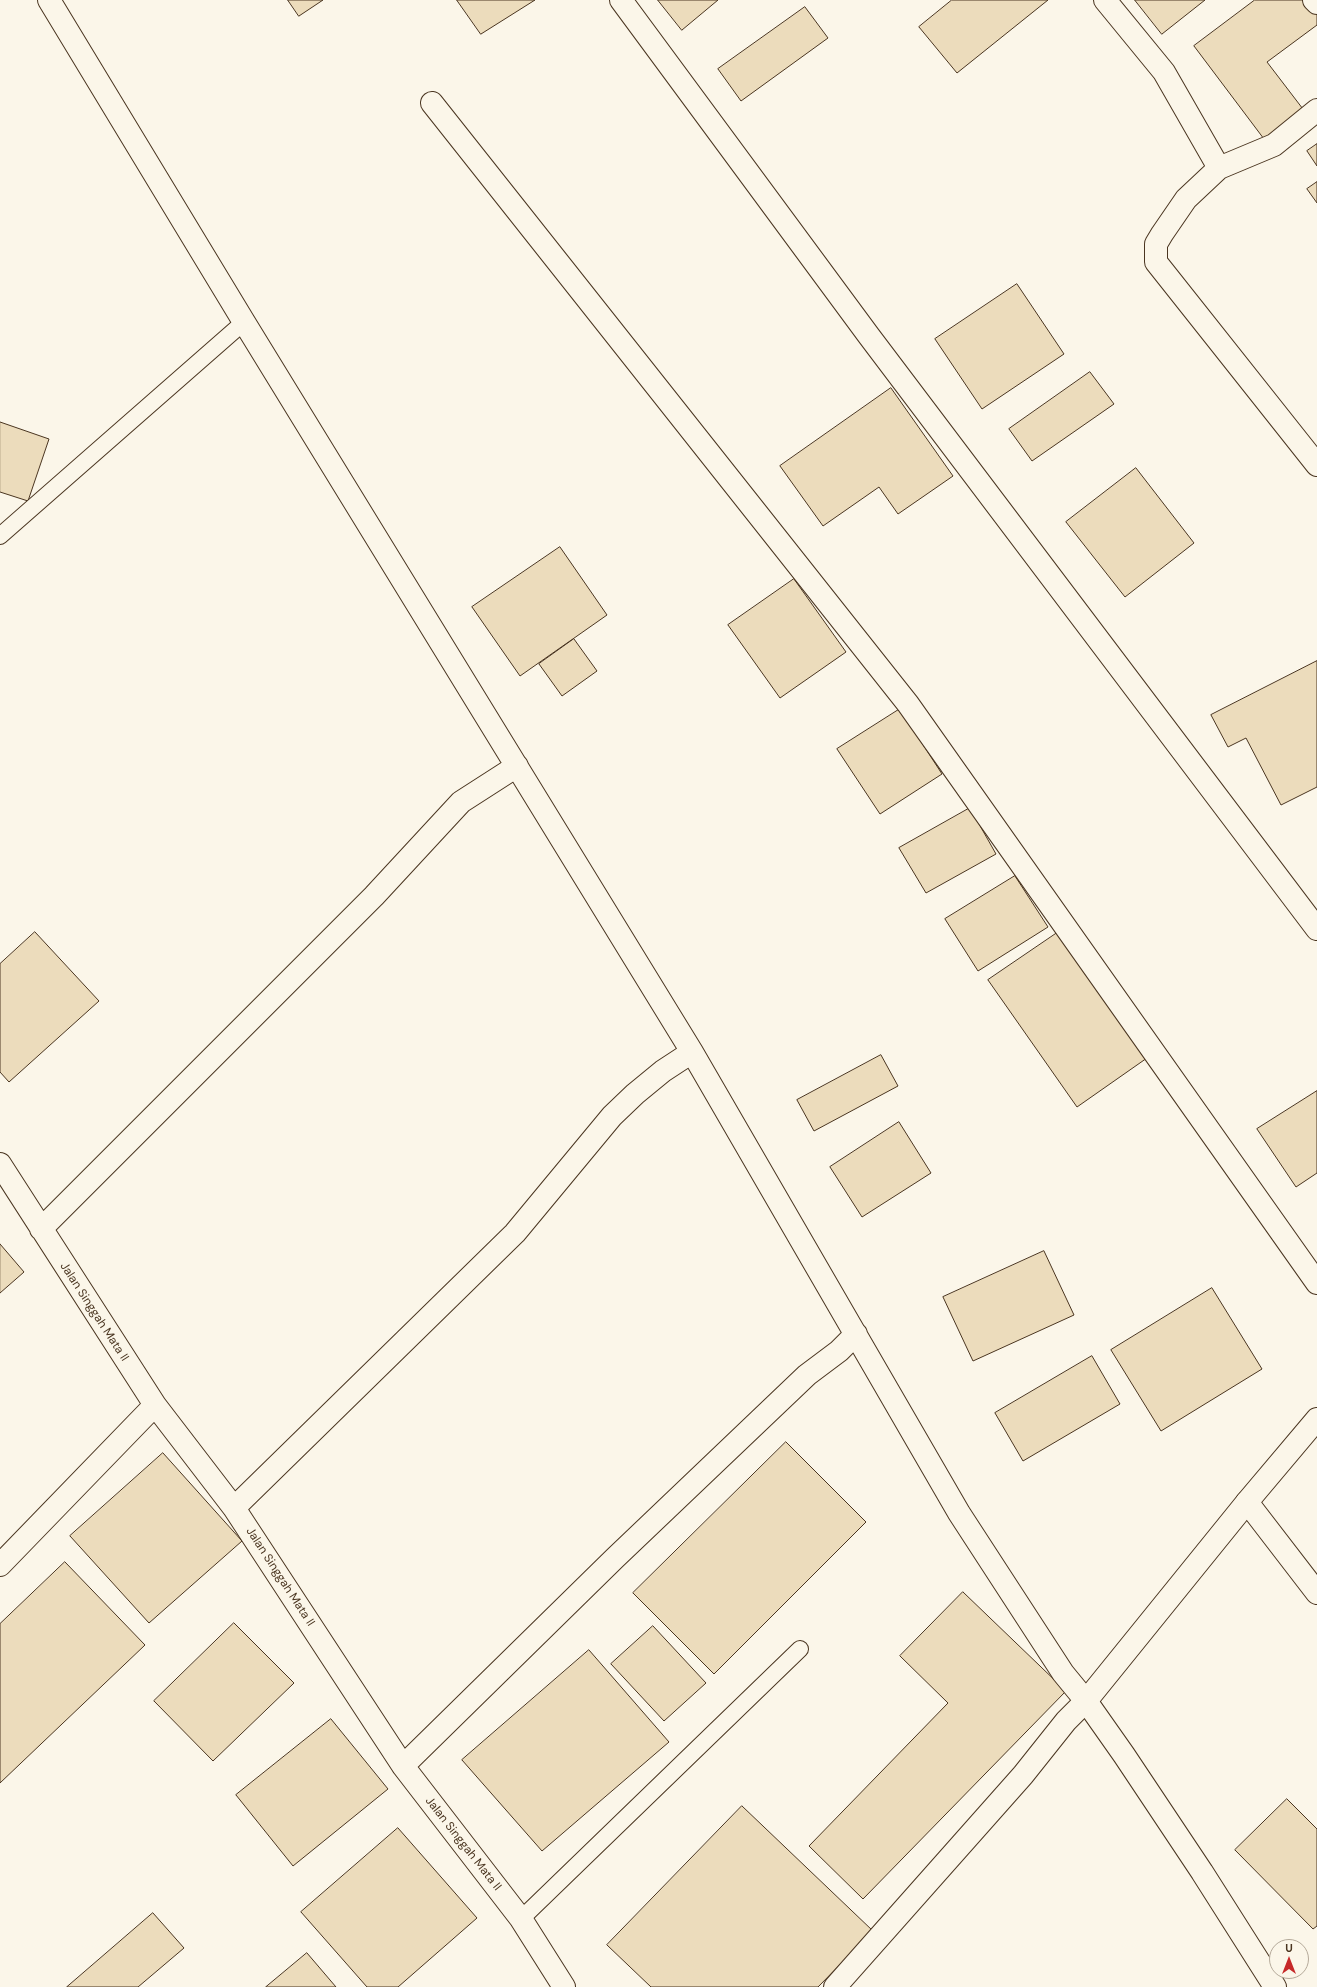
<!DOCTYPE html>
<style>
body{margin:0}
#map{position:relative;width:1317px;height:1987px;overflow:hidden;background:#fbf6e9;font-family:"DM Sans",sans-serif}
canvas{display:block}
.north{position:absolute;left:1269px;top:1939px;width:40px;height:40px;box-sizing:border-box;background:#fbf6e9;border:1px solid #b4a999;border-radius:50%;rotate:0deg;font-size:11px;font-weight:700;line-height:16px;text-align:center;color:#4a3520}
.north::after{content:'';display:block;margin:auto;width:14px;height:18px;background:#c62828;clip-path:polygon(50% 0,100% 100%,50% 72%,0 100%)}
</style>
<div id="map">
<canvas width="1317" height="1987"></canvas>
<div class="north">U</div>
</div>
<script>
const ctx = document.querySelector('canvas').getContext('2d');
ctx.lineJoin = 'round';
function paint(path, color) {
  ctx.fillStyle = color;
  ctx.fill(path, 'evenodd');
}
function trace(path, color, width, dash) {
  ctx.strokeStyle = color;
  ctx.lineWidth = width;
  ctx.lineCap = dash ? 'butt' : 'round';
  ctx.setLineDash(dash || []);
  ctx.stroke(path);
}
function write(font, color, halo, rows, align = 'center') {
  ctx.font = font + ' "DM Sans",sans-serif';
  ctx.lineWidth = 3;
  ctx.setLineDash([]);
  ctx.textBaseline = 'middle';
  ctx.strokeStyle = halo;
  ctx.fillStyle = color;
  for (const [text, x, y, turn = 0] of rows) {
    ctx.save();
    ctx.translate(x, y);
    ctx.rotate((+turn || 0) * Math.PI / 180);
    ctx.textAlign = isNaN(turn) ? turn : align;
    if (halo) ctx.strokeText(text, 0, 0);
    ctx.fillText(text, 0, 0);
    ctx.restore();
  }
}
const building = new Path2D(`
 M288,0H323L299,16Z
 M457,0H535L481,34Z
 M658,0H718L682,30Z
 M952,0H1048L957,73L919,27Z
 M1135,0H1205L1162,34Z
 M1255,0H1305L1317,15V25L1267,62L1306,113L1267,143L1194,46Z
 M805,7L828,38L741,101L718,69Z
 M1317,144V166L1307,151Z
 M1317,182V203L1307,189Z
 M1017,284L1064,354L982,409L935,339Z
 M1090,372L1114,404L1032,461L1009,429Z
 M891,388L953,476L898,514L879,487L823,526L780,466Z
 M0,422L49,439L28,501L0,492Z
 M1136,468L1194,543L1125,597L1066,522Z
 M560,547L607,615L520,676L472,607Z
 M794,579L846,652L780,698L728,625Z
 M574,639L597,671L562,696L539,664Z
 M1317,661V787L1281,805L1246,738L1228,747L1211,715Z
 M900,709L942,774L880,814L837,749Z
 M970,808L996,854L926,893L899,848Z
 M1015,876L1048,927L978,971L945,919Z
 M1060,931L1147,1058L1077,1107L988,980Z
 M35,932L99,1001L9,1082L0,1072V964Z
 M881,1055L898,1086L814,1131L797,1100Z
 M1317,1091V1173L1296,1187L1257,1129Z
 M899,1122L931,1173L862,1217L830,1167Z
 M0,1244L24,1272L0,1293Z
 M1044,1251L1074,1315L973,1361L943,1297Z
 M1212,1288L1262,1369L1161,1431L1111,1350Z
 M1092,1356L1120,1404L1023,1461L995,1413Z
 M786,1442L866,1522L714,1674L633,1593Z
 M163,1453L242,1541L149,1623L70,1536Z
 M65,1562L145,1645L0,1783V1624Z
 M963,1592L1066,1691L863,1899L809,1846L948,1703L900,1656Z
 M234,1623L294,1683L213,1761L154,1701Z
 M653,1626L706,1683L664,1721L611,1664Z
 M589,1650L669,1742L542,1851L462,1760Z
 M331,1719L388,1789L293,1866L236,1795Z
 M1287,1799L1317,1829V1926L1313,1929L1235,1850Z
 M742,1806L873,1931L818,1987H651L607,1945Z
 M398,1828L477,1918L398,1987H367L301,1912Z
 M153,1913L184,1948L138,1987H67Z
 M307,1953L336,1987H266Z`);
const lane = new Path2D(`
 M0,536L244,322
 M521,1919L800,1649`);
const street = new Path2D(`
 M49,0L244,322L692,1052L959,1513L1063,1673L1086,1701L1124,1755L1202,1872L1275,1987
 M621,0L869,336L1317,929
 M1105,0L1164,72L1219,168
 M1314,0L1317,3
 M432,103L908,704L1317,1283
 M1317,110L1274,145L1219,168L1186,199L1162,234L1156,244V262L1317,465
 M0,1164L155,1405L234,1508L403,1766L521,1919L564,1987
 M41,1229L374,896L461,802L517,766
 M1247,1502L1317,1593
 M234,1508L515,1233L612,1116L635,1094L663,1071L692,1052
 M0,1565L155,1405
 M403,1766L615,1558L807,1375L839,1351L856,1334`);
const highway = new Path2D(`
 M835,1987L1023,1775L1066,1721L1086,1701L1247,1502L1317,1419`);
const streetNames = [
 ["Jalan Singgah Mata II",94,1312,57],
 ["Jalan Singgah Mata II",280,1577,57],
 ["Jalan Singgah Mata II",463,1844,52]
];
paint(building, '#ecdcbc');
trace(building, '#4a3520', 1);
trace(lane, '#4a3520', 18);
trace(street, '#4a3520', 24);
trace(highway, '#4a3520', 24);
trace(lane, '#fbf6e9', 16);
trace(street, '#fbf6e9', 22);
trace(highway, '#fbf6e9', 22);
write('12px', '#4a3520', '#fbf6e9', streetNames);
</script>
